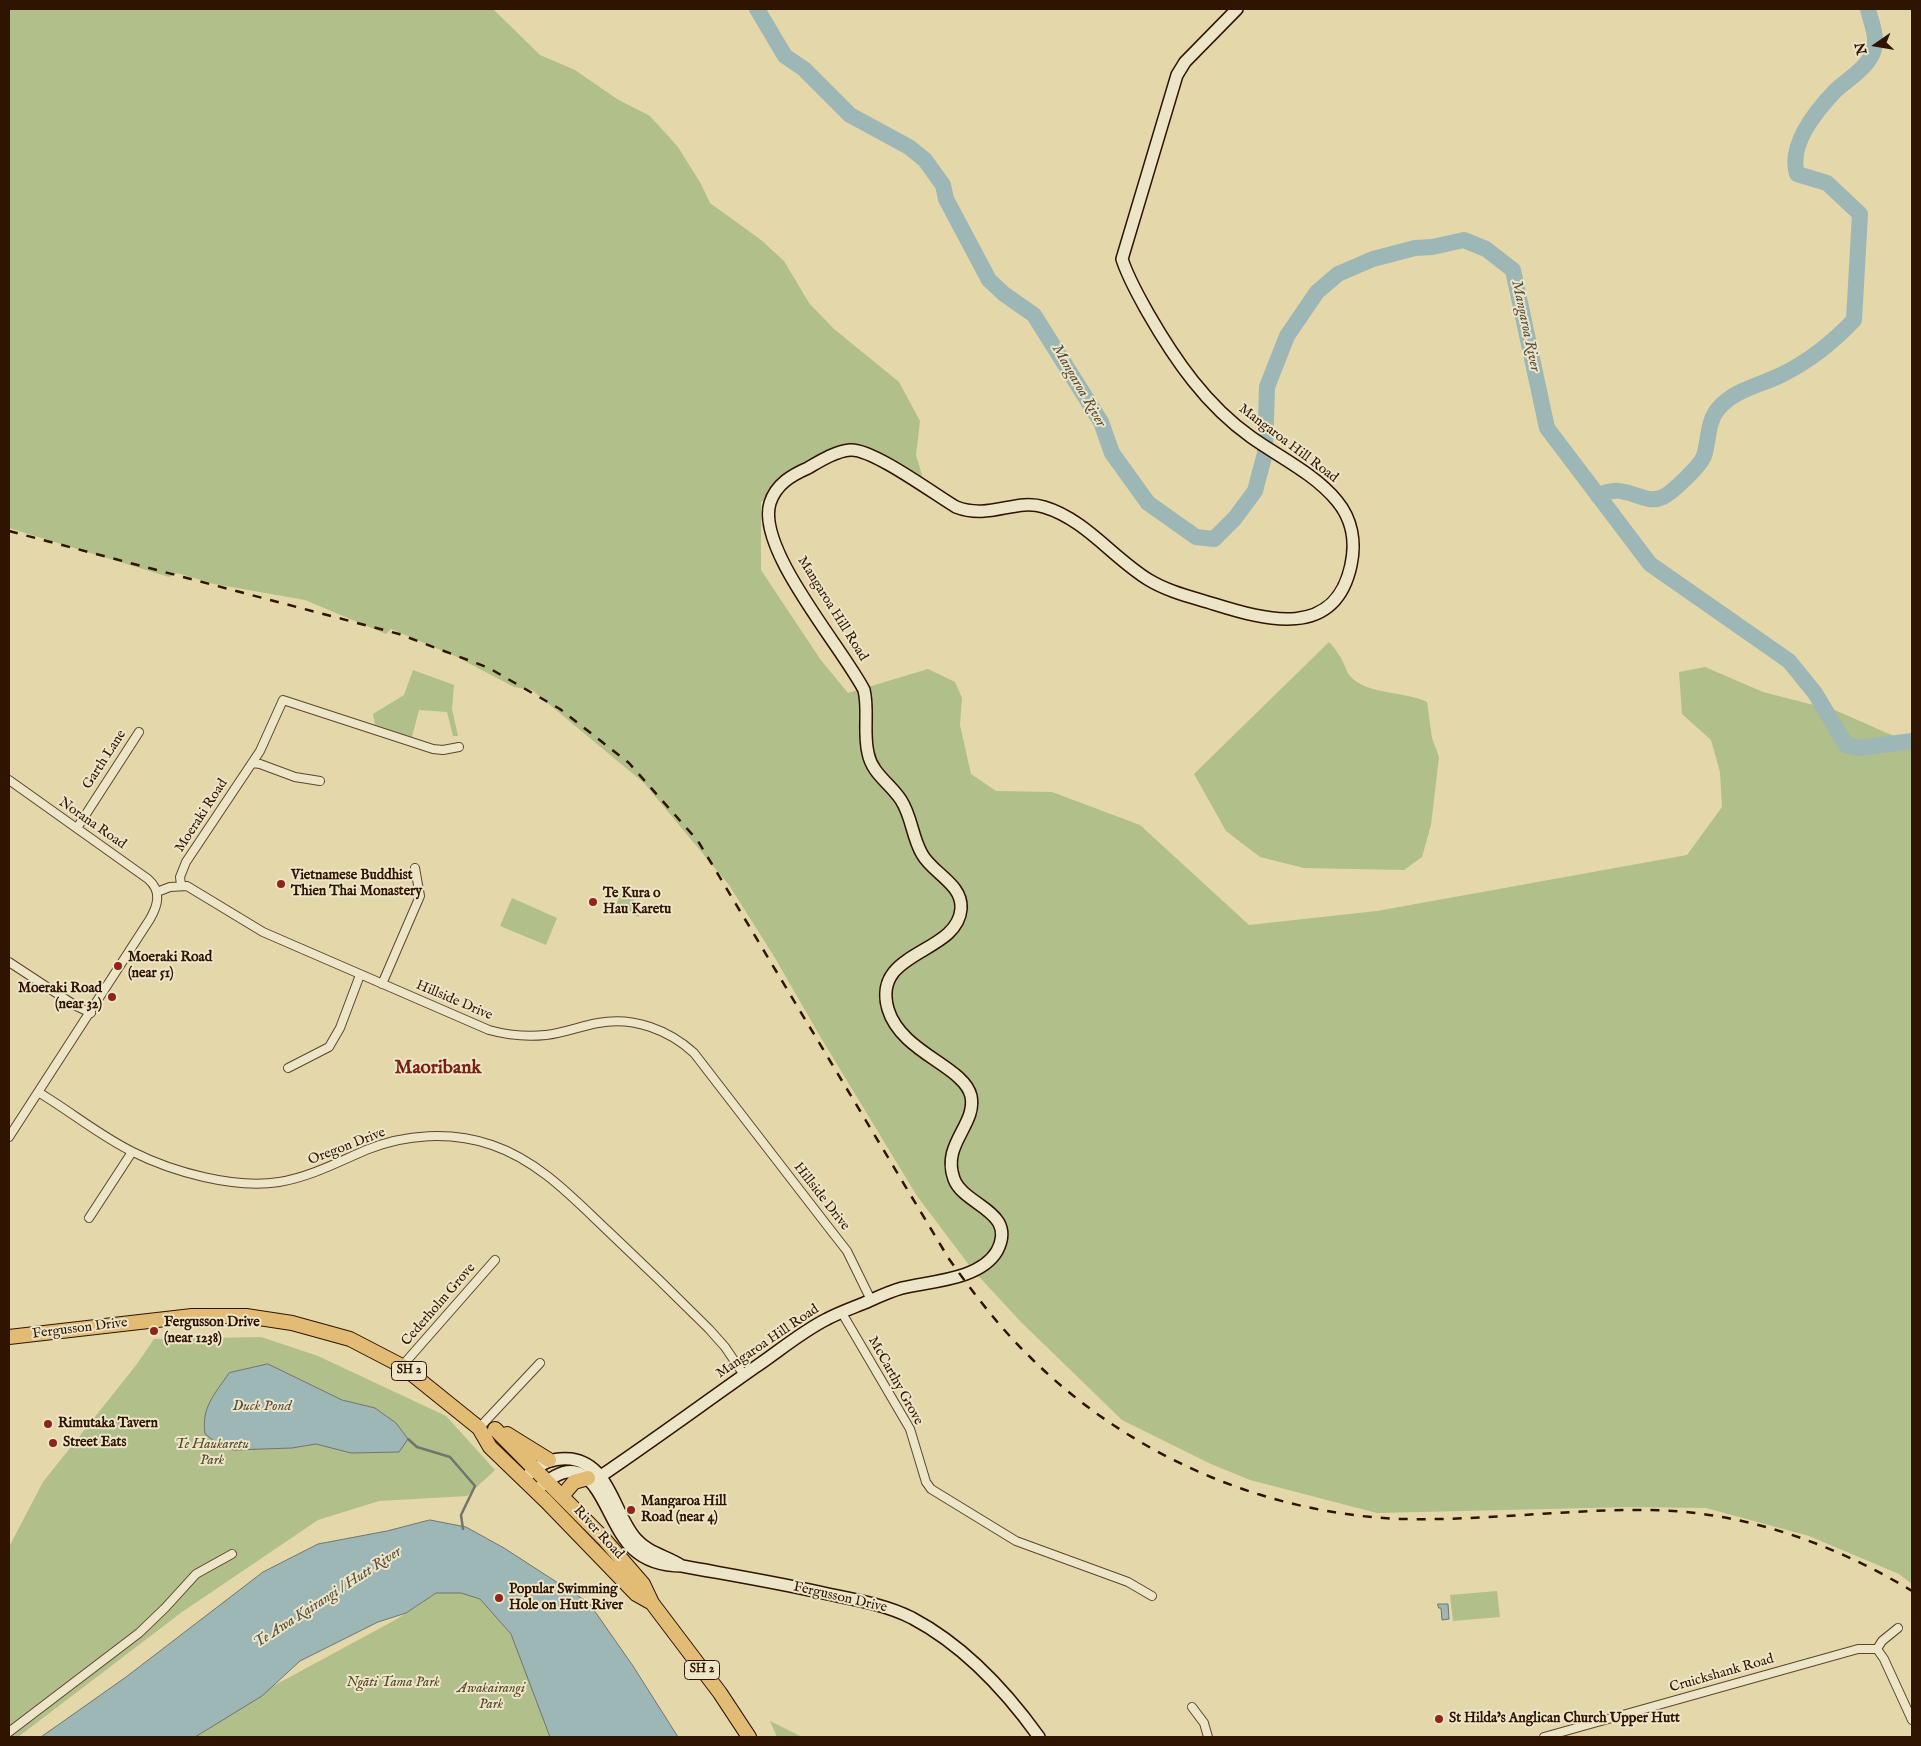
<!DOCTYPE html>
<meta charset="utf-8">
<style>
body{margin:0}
#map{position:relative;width:1921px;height:1746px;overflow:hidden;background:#e4d7a9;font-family:"IM FELL English",serif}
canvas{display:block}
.frame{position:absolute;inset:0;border:10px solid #301402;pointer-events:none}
.north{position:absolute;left:1851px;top:20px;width:50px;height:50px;-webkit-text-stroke:4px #ede5c7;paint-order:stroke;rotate:257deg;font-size:14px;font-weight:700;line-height:20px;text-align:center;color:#301402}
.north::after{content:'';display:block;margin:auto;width:18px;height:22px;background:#301402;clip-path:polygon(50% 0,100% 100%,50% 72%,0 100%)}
</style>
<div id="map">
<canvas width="1921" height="1746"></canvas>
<div class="frame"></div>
<div class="north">N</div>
</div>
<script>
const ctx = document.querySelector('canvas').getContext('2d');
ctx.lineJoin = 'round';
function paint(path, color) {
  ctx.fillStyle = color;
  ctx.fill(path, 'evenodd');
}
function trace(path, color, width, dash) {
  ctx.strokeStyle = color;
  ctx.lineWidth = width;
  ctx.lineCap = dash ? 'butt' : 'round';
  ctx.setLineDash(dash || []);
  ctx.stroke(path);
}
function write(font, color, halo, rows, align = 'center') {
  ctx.font = font + ' "IM FELL English",serif';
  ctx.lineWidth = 4;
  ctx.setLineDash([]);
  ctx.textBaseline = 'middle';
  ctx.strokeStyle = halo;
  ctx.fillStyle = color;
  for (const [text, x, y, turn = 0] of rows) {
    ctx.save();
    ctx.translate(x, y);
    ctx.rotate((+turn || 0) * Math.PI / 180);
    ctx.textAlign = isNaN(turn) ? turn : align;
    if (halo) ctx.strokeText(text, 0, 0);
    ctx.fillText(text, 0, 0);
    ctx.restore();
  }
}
const green = new Path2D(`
 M9,9H493L540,55L575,70L617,99L650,116L678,147L701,184L710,203L761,240L784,261L809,303L834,329L899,382L920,421L916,455L925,485L856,451L803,462L761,502V570L820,659L848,693L928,669L955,682L962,698L960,725L971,774L996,791L1052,792L1140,825L1249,925L1377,911L1687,855L1722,807L1720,772L1711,740L1682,714L1679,672L1705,667L1763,692L1837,711L1912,744V1584L1899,1574L1809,1536L1706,1508L1630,1507L1377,1513L1250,1480L1211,1464L1122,1420L1020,1321L972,1269L917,1196L821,1038L775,958L729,885L644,783L532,690L514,687L457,657L391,629L386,634L305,600L214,584L177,573L169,577L9,528Z
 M1329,642C1333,646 1336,650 1339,655C1344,661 1345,670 1350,676C1366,695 1405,691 1427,702L1432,738L1439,757L1431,825L1422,857L1404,870L1304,868L1260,857L1226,831L1194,774Z
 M413,670L454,685L452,709L458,736H453L447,712L419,710L412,737L375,725L373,714L404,695Z
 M626,892L640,907L641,913L638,917L615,907L621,894Z
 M512,898L557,918L546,945L500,926Z
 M261,1337L318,1356L446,1416L495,1470L467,1496L379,1501L318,1520L182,1612L18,1737H9V1547L43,1482L137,1364L154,1339Z
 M1497,1591L1500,1617L1453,1621L1450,1595Z
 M436,1593C451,1593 468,1591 481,1600C514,1624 544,1699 563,1737H179L397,1619Z
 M770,1721L802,1737H777Z`);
const water = new Path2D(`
 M268,1364L342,1400L375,1408L396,1423L408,1439L399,1452L351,1453L316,1444L292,1448L234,1450L222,1447L205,1434C201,1407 215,1394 229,1373Z
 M430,1520L466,1527L504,1548L589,1603L633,1666L678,1737H550L511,1634L480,1599L461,1593H436L406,1613L378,1622L300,1661L262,1696L195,1737H41L126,1677L263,1572L318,1544L387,1531Z
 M1438,1604H1448L1449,1619L1442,1620L1441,1608H1439Z`);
const stream = new Path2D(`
 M408,1439L417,1447L450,1457L475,1486L461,1515L463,1529`);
const river = new Path2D(`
 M757,9L785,56L804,69L850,115L909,147L925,160L943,185L946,199L989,280L1004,294L1034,315L1101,422L1112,453L1148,503L1196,537L1214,539L1235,518L1255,491L1265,453L1267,387L1287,336L1317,292L1338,274L1373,259L1415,248L1432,247L1464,240L1486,249L1513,270L1547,428L1650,564L1789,661L1815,693L1846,745L1859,748L1912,741
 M1598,496C1626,480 1642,507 1663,497C1673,492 1700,466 1704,456C1709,441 1707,422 1718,409C1733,390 1761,385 1781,375C1808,362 1833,342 1854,320L1860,214L1827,183L1797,174C1788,145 1816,111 1835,91C1849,78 1875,64 1875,42C1876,32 1870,19 1868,9`);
const street = new Path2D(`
 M252,763L260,764L295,777L320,781
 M9,780L148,879C162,891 158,905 150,919L9,1137
 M77,828L139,732
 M181,885L180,877L186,862L260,751L283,700L433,749L443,750L459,747
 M157,892L170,887L187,886L263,932L489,1030C507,1035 527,1037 546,1035C564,1033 581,1026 598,1023C633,1016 669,1030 694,1053L829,1228L847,1251L871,1300
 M9,962L76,1006L91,1013
 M382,984L420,896L415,868
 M288,1068L329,1047L340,1028L360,975
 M38,1092C70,1111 100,1136 133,1152C173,1172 234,1189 279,1182C310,1177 338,1162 366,1150C405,1134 451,1131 492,1145C539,1161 573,1198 609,1232C643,1264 676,1296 709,1329L725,1347L744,1375
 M89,1218L132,1152
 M842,1313L910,1429L926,1482L931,1489L1016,1541L1128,1582L1152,1596
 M402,1366L495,1260
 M479,1428L540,1363
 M1877,1649L1884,1659L1912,1720
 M1192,1707L1204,1723L1208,1737
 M9,1732L139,1633L165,1608L196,1574L232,1554
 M1544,1737L1858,1649H1877L1882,1641L1898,1628`);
const secondary = new Path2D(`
 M529,1474C542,1463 553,1457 571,1459C611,1465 613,1513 636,1539C648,1553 667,1556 682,1566
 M592,1482C647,1445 700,1406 754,1368C778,1352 801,1332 827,1319C840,1312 855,1307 869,1301C880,1296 891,1291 902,1288C930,1281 980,1280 997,1251C1018,1211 964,1206 954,1179C941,1144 977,1125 971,1096C964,1066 901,1053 888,1009C871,950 957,955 961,909C963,884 932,873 922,854C912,837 912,817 901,800C890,783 872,774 868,753C863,732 869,710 864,690C842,647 756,549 770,503C776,484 792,475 808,468C820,461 836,451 850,450C872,448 934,494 956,507C990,520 1015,498 1044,507C1085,519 1114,559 1149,580C1169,592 1192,597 1214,604C1265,620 1335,640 1351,565C1356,542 1352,519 1337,501C1315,474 1279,457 1251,437C1206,405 1175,360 1148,313C1138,295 1128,278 1122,259L1177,75L1185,62L1237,9
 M536,1491C595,1433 602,1520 633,1549C647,1562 664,1566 682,1566C731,1575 780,1583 828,1594C857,1600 886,1605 912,1618C963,1645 1006,1691 1039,1737`);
const highway = new Path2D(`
 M9,1337L192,1316H246L292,1323L350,1339L402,1366L479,1428L490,1447L546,1501L636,1594L652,1603
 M495,1429L604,1539L643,1584L652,1603L720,1693L749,1737
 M507,1434L549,1460
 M562,1496L574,1482L588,1478`);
const rail = new Path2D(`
 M9,531L399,634L489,668L560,709L629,763L698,841L949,1259C974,1294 1000,1328 1031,1358C1129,1455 1264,1514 1402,1519C1484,1521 1566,1509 1648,1510C1742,1511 1833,1543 1912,1591`);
const markers = [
 [281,884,5,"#8f2418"],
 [593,902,5,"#8f2418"],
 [118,966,5,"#8f2418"],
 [112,997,5,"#8f2418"],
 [154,1331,5,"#8f2418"],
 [48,1424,5,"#8f2418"],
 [53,1443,5,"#8f2418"],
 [631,1510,5,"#8f2418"],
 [499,1598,5,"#8f2418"],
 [1439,1719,5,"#8f2418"]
];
const shields = [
 [409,1371,35],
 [702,1670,35]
];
const shieldNames = [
 ["SH 2",409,1371],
 ["SH 2",702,1670]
];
const streetNames = [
 ["Mangaroa Hill Road",1288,444,37],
 ["Mangaroa Hill Road",832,609,58],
 ["Garth Lane",105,760,-57],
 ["Moeraki Road",202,816,-57],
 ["Norana Road",92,824,35],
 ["Hillside Drive",454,1001,23],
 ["Oregon Drive",347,1147,-21],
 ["Hillside Drive",821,1197,52],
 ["Cederholm Grove",439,1305,-49],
 ["Fergusson Drive",80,1329,-7],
 ["Mangaroa Hill Road",768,1342,-34],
 ["McCarthy Grove",895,1381,61],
 ["River Road",598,1533,47],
 ["Fergusson Drive",840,1598,13],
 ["Cruickshank Road",1722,1674,-16]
];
const poiNames = [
 ["Vietnamese Buddhist",291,876],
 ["Thien Thai Monastery",291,892],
 ["Te Kura o",603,894],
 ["Hau Karetu",603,910],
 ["Moeraki Road",128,958],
 ["(near 51)",128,974],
 ["Moeraki Road",102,989,"right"],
 ["(near 32)",102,1005,"right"],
 ["Fergusson Drive",164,1323],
 ["(near 1238)",164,1339],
 ["Rimutaka Tavern",58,1424],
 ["Street Eats",63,1443],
 ["Mangaroa Hill",641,1502],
 ["Road (near 4)",641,1518],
 ["Popular Swimming",509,1590],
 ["Hole on Hutt River",509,1606],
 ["St Hilda's Anglican Church Upper Hutt",1449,1719]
];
const parkNames = [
 ["Te Haukaretu",212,1445],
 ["Park",212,1461],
 ["Ngāti Tama Park",393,1683],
 ["Awakairangi",491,1689],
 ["Park",491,1705]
];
const waterNames = [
 ["Mangaroa River",1525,326,78],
 ["Mangaroa River",1078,386,60],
 ["Duck Pond",262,1407],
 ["Te Awa Kairangi / Hutt River",328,1598,-33]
];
const districtNames = [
 ["Maoribank",438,1069]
];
paint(green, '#b1bf8a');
paint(water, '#9db6b6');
trace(water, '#71756e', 1);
trace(stream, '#71756e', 2.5);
trace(river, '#9db6b6', 16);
trace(street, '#5d452c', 10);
trace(secondary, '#301402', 14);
trace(highway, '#301402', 16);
trace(street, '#ede5c7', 8);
trace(secondary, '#ede5c7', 11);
trace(highway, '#e2bc74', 14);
trace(rail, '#301402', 2.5, [9, 9]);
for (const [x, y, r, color] of markers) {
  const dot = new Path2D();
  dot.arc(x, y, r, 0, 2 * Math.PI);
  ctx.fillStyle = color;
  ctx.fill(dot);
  trace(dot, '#ede5c7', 2);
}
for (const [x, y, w] of shields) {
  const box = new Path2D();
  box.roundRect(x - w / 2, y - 9.5, w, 19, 4);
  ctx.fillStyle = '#ede5c7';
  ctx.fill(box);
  trace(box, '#301402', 1);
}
write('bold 12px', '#301402', null, shieldNames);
write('14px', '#301402', '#ede5c7', streetNames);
write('bold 14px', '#301402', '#ede5c7', poiNames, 'left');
write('italic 14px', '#57472b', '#ede5c7', parkNames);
write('italic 15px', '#564d41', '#ede5c7', waterNames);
write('bold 19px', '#7a1f14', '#ede5c7', districtNames);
</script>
